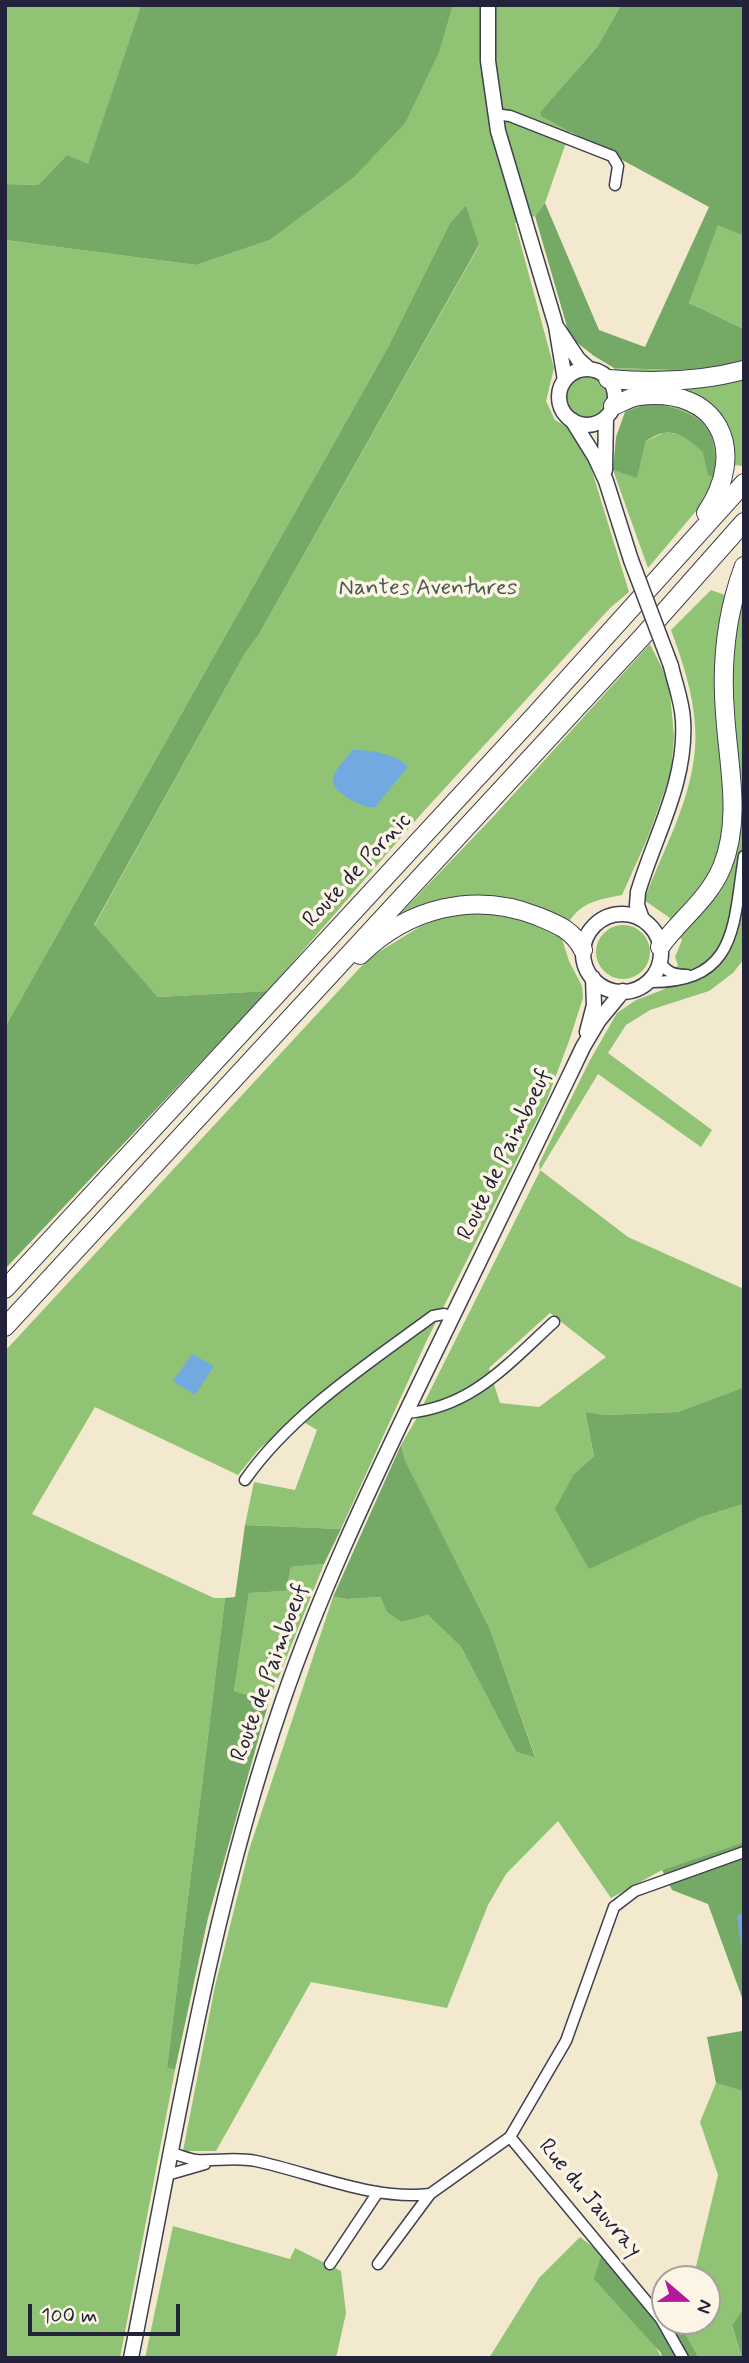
<!DOCTYPE html>
<style>
body{margin:0}
#map{position:relative;width:749px;height:2363px;overflow:hidden;background:#f2e9cf;font-family:Mynerve,sans-serif}
canvas{display:block}
.frame{position:absolute;inset:0;border:7px solid #22223b;pointer-events:none}
.north{position:absolute;left:651px;top:2265px;width:70px;height:70px;box-sizing:border-box;background:#fcf5e5;border:2px solid #a5a1a1;border-radius:50%;rotate:110deg;font-size:19px;font-weight:700;line-height:28px;text-align:center;color:#22223b}
.north::after{content:'';display:block;margin:auto;width:24px;height:32px;background:#b5179e;clip-path:polygon(50% 0,100% 100%,50% 72%,0 100%)}
.scale{position:absolute;left:28px;top:2304px;width:152px;height:32px;box-sizing:border-box;border:4px solid #22223b;border-top:0;padding-left:9px;font-size:21px;line-height:24px;white-space:nowrap;color:#22223b;-webkit-text-stroke:5px #fcf5e5;paint-order:stroke}
</style>
<div id="map">
<canvas width="749" height="2363"></canvas>
<div class="frame"></div>
<div class="north">N</div>
<div class="scale">100 m</div>
</div>
<script>
const ctx = document.querySelector('canvas').getContext('2d');
ctx.lineJoin = 'round';
function paint(path, color) {
  ctx.fillStyle = color;
  ctx.fill(path, 'evenodd');
}
function trace(path, color, width, dash) {
  ctx.strokeStyle = color;
  ctx.lineWidth = width;
  ctx.lineCap = dash ? 'butt' : 'round';
  ctx.setLineDash(dash || []);
  ctx.stroke(path);
}
function write(font, color, halo, rows, align = 'center') {
  ctx.font = font + ' Mynerve,sans-serif';
  ctx.lineWidth = 7;
  ctx.setLineDash([]);
  ctx.textBaseline = 'middle';
  ctx.strokeStyle = halo;
  ctx.fillStyle = color;
  for (const [text, x, y, turn = 0] of rows) {
    ctx.save();
    ctx.translate(x, y);
    ctx.rotate((+turn || 0) * Math.PI / 180);
    ctx.textAlign = isNaN(turn) ? turn : align;
    if (halo) ctx.strokeText(text, 0, 0);
    ctx.fillText(text, 0, 0);
    ctx.restore();
  }
}
const green = new Path2D(`
 M5,5H141L88,165L67,155L38,185L5,184Z
 M453,5H621L597,47L540,112L542,116L570,131L545,203L535,216L515,223L554,368L546,401L555,420L581,435L629,592L610,608L423,812L268,991L158,997L94,926L244,655L259,634L479,246L466,205L450,223L388,347L5,1027V240L196,265L270,240L352,179L440,50Z
 M718,224L744,236V329L689,303Z
 M744,364V466L715,463L712,438L651,402L625,412L621,389L614,368L677,370Z
 M567 397a21 21 0 1 1 42 0a21 21 0 1 1-42 0Z
 M665,432L683,435L704,452L708,476L717,478L707,498L648,568L613,470L637,477L646,441Z
 M744,586V959L733,973L709,991L650,1010L626,1025L608,1053L712,1130L701,1147L598,1074L540,1170L628,1237L744,1289V1387L678,1412L604,1415L585,1413L594,1456L574,1474L698,1518L744,1504V1842L662,1870L611,1898L558,1821L506,1874L488,1905L447,2008L311,1982L216,2151H183L215,1986L249,1850L333,1597L348,1599L381,1597L402,1622L428,1615L461,1647L516,1752L535,1756L490,1629L405,1460L401,1445L415,1421L540,1171L539,1164L589,1062L617,1013L636,1000L665,989L678,965L675,957L682,940L670,918L644,900C665,845 700,786 695,725C693,692 682,660 671,630L711,590L739,600ZM550,1313L606,1357L539,1407L500,1403L489,1368Z
 M650,644L669,682L674,736L671,773L648,837L622,895C590,901 576,904 561,936L569,961L582,986L583,998L569,1041L546,1102L426,1342L341,1529L245,1525L254,1482L295,1490L317,1430L297,1418L259,1449L238,1475L95,1407L32,1514L214,1598H225L167,2068L175,2070L120,2358H5V1351L369,958L421,926L434,921L426,904L403,914L402,912L491,819Z
 M596 952a27 27 0 1 1 54 0a27 27 0 1 1-54 0Z
 M324,1564L269,1701L234,1691L249,1593L286,1591L291,1567Z
 M716,2083L742,2091L744,2097V2307L732,2327L742,2358H699L681,2326L683,2321H707V2279H693L718,2175L700,2122Z
 M173,2226L290,2259L295,2248L341,2271L346,2313L336,2358H145Z
 M580,2237L602,2254L662,2358H489L539,2278Z`);
const forest = new Path2D(`
 M141,5H453L440,50L405,123L352,179L270,240L196,265L5,240V184L38,185L67,155L88,164Z
 M621,5H744V188L742,194L744,236L718,225L689,303L744,329V364L742,365L677,370L614,368L594,356L570,337L535,216L545,203L599,330L645,347L709,207L541,116L540,112L597,47Z
 M466,205L479,245L259,634L244,655L94,925L158,997L268,991L5,1269V1027L388,347L450,223Z
 M651,402C673,408 704,414 712,438C715,450 715,465 717,478L708,476L703,452C683,435 671,424 646,441L637,478L613,470L616,437L625,412Z
 M744,1387V1504L698,1518L589,1569L555,1509L574,1474L594,1456L585,1412L604,1415L678,1412Z
 M401,1445L405,1460L490,1629L535,1757L516,1752L461,1647L428,1615L402,1622L387,1612L381,1597L348,1599L333,1597Z
 M245,1525L341,1529L324,1564L291,1567L286,1591L249,1593L234,1691L269,1701L208,1918L175,2070L167,2068L225,1598L235,1597Z
 M744,1842V2003L708,1904L672,1890L662,1870Z
 M744,2010V2097L742,2091L716,2083L707,2037L742,2031Z
 M602,2254L665,2311V2321H676L681,2326L699,2358H662L661,2353L594,2279Z
 M744,2307V2358H742L732,2326Z`);
const water = new Path2D(`
 M352,750C368,749 398,754 408,767L375,807C364,809 330,792 333,778C335,769 347,758 352,750Z
 M192,1354L214,1366L195,1395L173,1381Z
 M744,1911V1966L737,1916Z`);
const minor = new Path2D(`
 M494,114L510,116L612,156L618,166L615,185
 M660,961C666,973 675,975 687,975
 M647,982C738,984 733,926 744,856
 M406,1413C471,1408 508,1364 554,1322
 M245,1480C291,1414 369,1363 433,1316L444,1314L452,1317
 M510,2137L661,2319L683,2358
 M171,2153C180,2155 188,2159 197,2160C217,2161 236,2157 256,2161C312,2173 374,2201 430,2194
 M167,2175L205,2164
 M330,2264L378,2192
 M378,2264L430,2194L510,2137L566,2041L614,1907L635,1891L744,1852`);
const tertiary = new Path2D(`
 M488,5V61L498,131L556,326L565,380
 M558,329L578,359L589,369
 M559 397a28 28 0 1 1 56 0a28 28 0 1 1-56 0Z
 M572,420L595,457L606,481L631,560
 M605,470L606,417
 M583 953a39 39 0 1 1 78 0a39 39 0 1 1-78 0Z
 M642,919L637,905L638,892C655,835 687,782 683,720C682,701 675,684 671,666
 M587,1032L594,1005L593,978
 M131,2358C175,2138 209,1915 282,1703C318,1598 364,1500 412,1400C469,1282 527,1165 583,1047L599,1020L623,991`);
const trunk = new Path2D(`
 M608,379C654,383 699,382 744,370
 M613,406C621,403 630,397 639,396C718,386 749,450 706,513
 M660,947C680,919 709,899 722,867C742,818 728,764 725,713C721,663 726,614 744,566
 M360,955C408,908 474,891 537,916C557,924 573,930 583,950
 M5,1289L535,715L744,483
 M5,1327L643,636L744,522`);
const tertiaryBridge = new Path2D(`
 M631,560L671,666`);
const parkNames = [
 ["Nantes Aventures",428,589]
];
const streetNames = [
 ["Route de Pornic",358,871,-47],
 ["Route de Paimboeuf",506,1155,-64],
 ["Route de Paimboeuf",271,1673,-70],
 ["Rue du Jauvray",589,2199,50]
];
paint(green, '#91c374');
paint(forest, '#74a966');
paint(water, '#72a9e1');
trace(minor, '#414051', 13);
trace(tertiary, '#414051', 17);
trace(trunk, '#414051', 20);
trace(minor, '#fff', 10);
trace(tertiary, '#fff', 14);
trace(trunk, '#fff', 18);
trace(tertiaryBridge, '#414051', 17, []);
trace(tertiaryBridge, '#fff', 14);
write('23px', '#495a4f', '#fcf5e5', parkNames);
write('23px', '#22223b', '#fcf5e5', streetNames);
</script>
